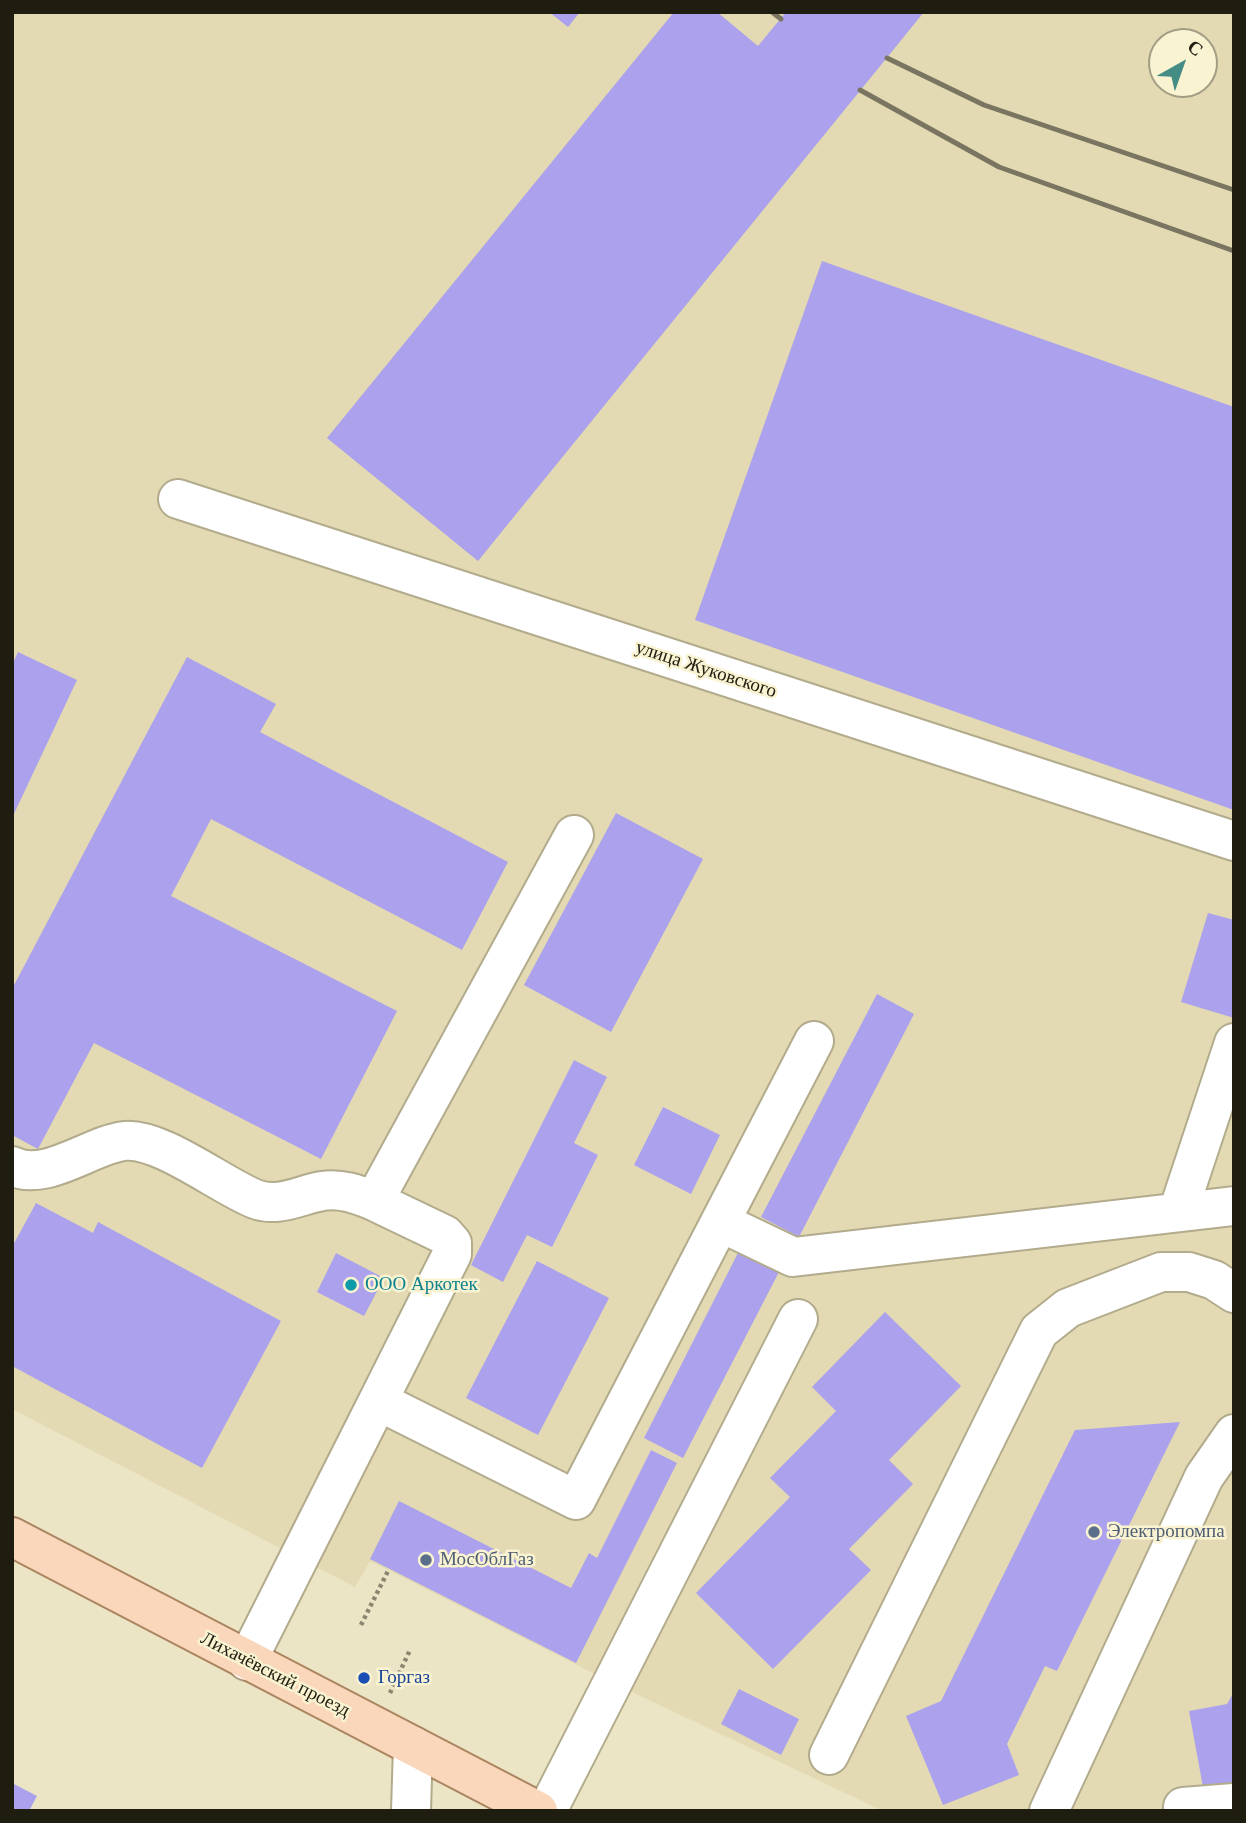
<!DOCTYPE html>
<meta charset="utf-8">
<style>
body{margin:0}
#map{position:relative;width:1246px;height:1823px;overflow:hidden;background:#ece5c5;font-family:"Times New Roman",serif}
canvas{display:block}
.frame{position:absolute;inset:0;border:14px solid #1f1c10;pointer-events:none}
.north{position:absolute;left:1148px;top:28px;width:70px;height:70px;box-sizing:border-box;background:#f9f3d2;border:2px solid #a29d84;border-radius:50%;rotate:40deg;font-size:19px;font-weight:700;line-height:28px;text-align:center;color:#1f1c10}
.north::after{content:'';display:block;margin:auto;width:24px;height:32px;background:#458c85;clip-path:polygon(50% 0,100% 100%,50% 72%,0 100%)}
</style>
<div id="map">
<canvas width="1246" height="1823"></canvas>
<div class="frame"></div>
<div class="north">С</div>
</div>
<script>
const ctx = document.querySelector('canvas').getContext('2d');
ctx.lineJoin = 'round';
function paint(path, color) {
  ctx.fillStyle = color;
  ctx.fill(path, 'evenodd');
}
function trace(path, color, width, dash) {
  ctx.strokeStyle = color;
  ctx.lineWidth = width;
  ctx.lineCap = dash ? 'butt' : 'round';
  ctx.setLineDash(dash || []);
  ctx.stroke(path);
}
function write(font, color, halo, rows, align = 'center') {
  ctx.font = font + ' "Times New Roman",serif';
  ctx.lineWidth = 5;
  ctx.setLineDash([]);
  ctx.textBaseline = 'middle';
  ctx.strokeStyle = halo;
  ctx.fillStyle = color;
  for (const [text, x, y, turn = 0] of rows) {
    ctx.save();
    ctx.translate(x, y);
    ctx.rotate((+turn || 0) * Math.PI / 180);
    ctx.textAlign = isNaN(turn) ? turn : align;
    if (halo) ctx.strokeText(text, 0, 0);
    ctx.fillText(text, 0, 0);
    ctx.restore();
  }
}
const built = new Path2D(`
 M12,12H1234V1811H883L613,1683L370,1561L355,1587L12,1409ZM1162,42H1204V84H1162Z`);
const building = new Path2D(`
 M549,12H580L568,27Z
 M674,12H717L758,46L786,12H924L478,561L327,438Z
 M822,261L1234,407V810L695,620Z
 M18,652L77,680L12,818V665Z
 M187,657L276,704L260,732L508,862L462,950L211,819L171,896L397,1011L321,1159L94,1043L38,1149L12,1135V989Z
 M616,813L703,859L611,1032L524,985Z
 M1208,913L1234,920V1018L1181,1002Z
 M877,994L914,1014L799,1237L761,1217Z
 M574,1060L607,1077L574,1143L598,1155L552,1247L527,1235L503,1282L471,1265Z
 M663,1107L720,1135L691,1194L634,1165Z
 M36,1203L93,1233L98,1222L281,1321L202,1468L12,1366V1247Z
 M740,1249L780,1270L683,1458L644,1438Z
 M336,1253L384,1278L364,1316L317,1292Z
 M537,1261L609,1298L538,1435L466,1398Z
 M885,1312L961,1386L889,1460L913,1484L849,1549L871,1570L773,1669L696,1593L790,1497L770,1478L836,1411L812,1387Z
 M1180,1422L1057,1671L1045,1666L1007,1744L1019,1775L943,1805L906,1716L941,1701L1075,1430Z
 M651,1450L677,1463L576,1663L370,1559L399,1501L571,1588L589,1553L597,1558Z
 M739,1689L799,1719L781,1755L721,1724Z
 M1234,1692V1782L1203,1787L1189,1711L1227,1704Z
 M12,1783L37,1796L29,1811H12Z`);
const path = new Path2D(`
 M361,1625L389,1569
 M390,1693L410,1650`);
const minor = new Path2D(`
 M178,499L1234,841
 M12,1166C45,1183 91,1145 124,1141C160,1137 220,1185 255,1199C278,1208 300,1195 322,1191C341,1188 357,1194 374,1201
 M1178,1212L1234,1043
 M720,1222L793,1257L1234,1206
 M378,1401L452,1254V1243L445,1235L374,1201L574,835
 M247,1661L378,1401L576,1500L814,1041
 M829,1755L1039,1331L1068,1308L1161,1272H1189L1214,1280L1234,1293
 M1183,1807L1234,1803
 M411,1811L413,1746
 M547,1811L798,1319
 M1049,1811L1204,1477L1234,1434`);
const major = new Path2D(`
 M12,1537L538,1811`);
const rail = new Path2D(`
 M772,12L781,19
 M887,58L984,105L1234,190
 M860,90L999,167L1234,251`);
const markers = [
 [351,1285,7,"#0f9aa8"],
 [1094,1532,7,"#5c6f8a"],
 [426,1560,7,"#5c6f8a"],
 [364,1678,7,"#1a4fb4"]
];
const streetNames = [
 ["улица Жуковского",706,670,18],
 ["Лихачёвский проезд",275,1675,27]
];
const cultureNames = [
 ["ООО Аркотек",365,1285]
];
const serviceNames = [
 ["Электропомпа",1108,1532],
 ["МосОблГаз",440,1560]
];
const transitNames = [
 ["Горгаз",378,1678]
];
paint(built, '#e3dab3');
paint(building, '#aba1ed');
trace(minor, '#b2ab8c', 42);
trace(major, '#ab8561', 42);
trace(path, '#8c8670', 4.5, [3.5, 3.5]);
trace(minor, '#fff', 38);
trace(major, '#fad7ba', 38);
trace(rail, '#7a7560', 5);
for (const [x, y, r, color] of markers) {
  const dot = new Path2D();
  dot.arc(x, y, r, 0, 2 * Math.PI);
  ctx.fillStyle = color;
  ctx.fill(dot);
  trace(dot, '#f9f3d2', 2.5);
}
write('19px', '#1f1c10', '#f9f3d2', streetNames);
write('19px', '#0d838f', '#f9f3d2', cultureNames, 'left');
write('19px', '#4e5e75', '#f9f3d2', serviceNames, 'left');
write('19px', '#164399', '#f9f3d2', transitNames, 'left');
</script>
